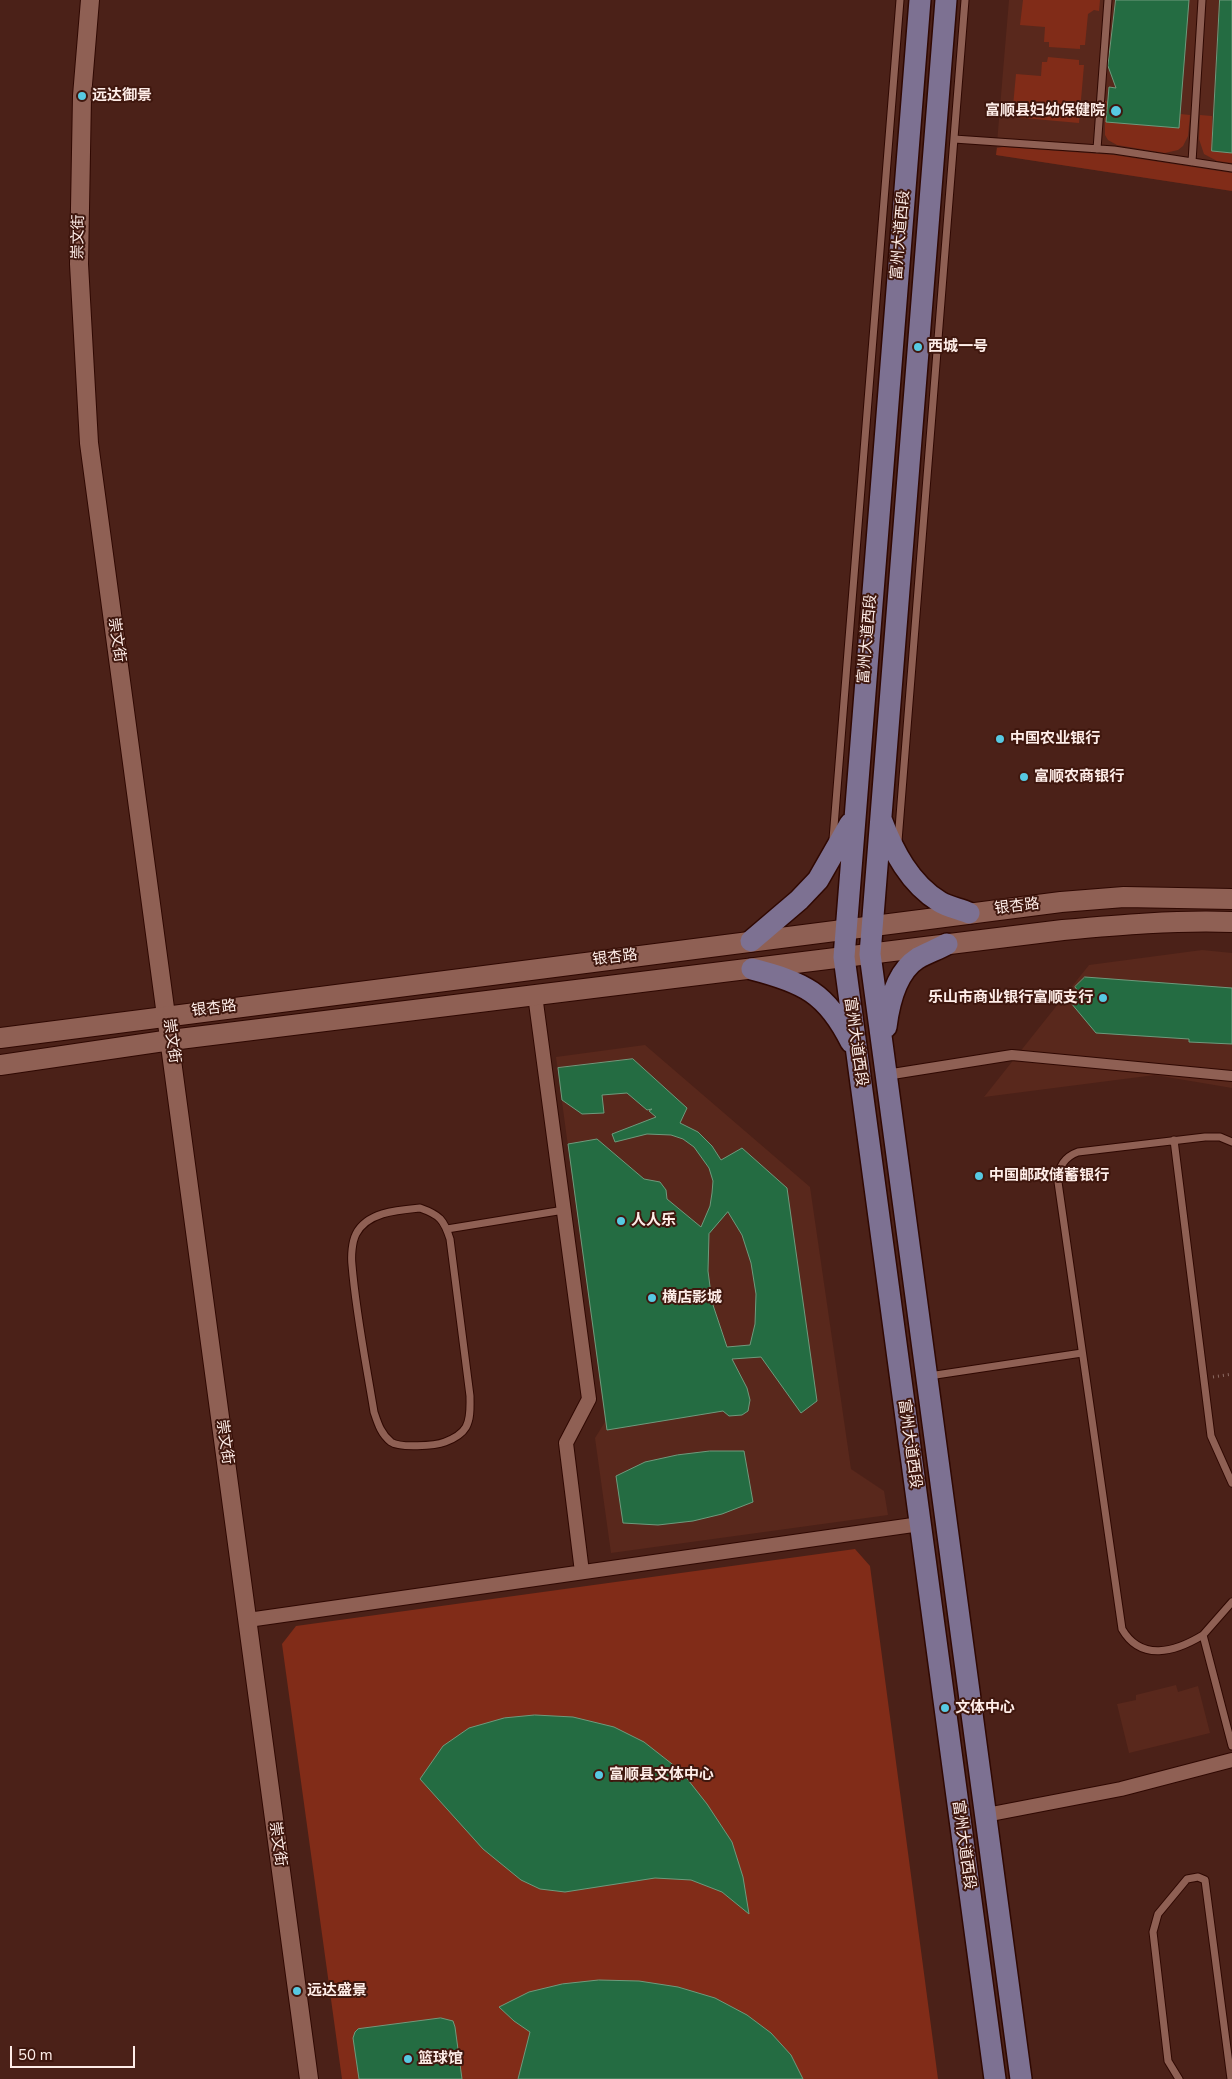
<!DOCTYPE html>
<meta charset="utf-8">
<style>
body{margin:0}
#map{position:relative;width:1232px;height:2079px;overflow:hidden;background:#4b2118;font-family:"Nunito Sans",sans-serif}
canvas{display:block}
.scale{position:absolute;left:10px;top:2046px;width:125px;height:22px;box-sizing:border-box;border:2px solid #feede8;border-top:0;padding-left:6px;font-size:15px;line-height:18px;white-space:nowrap;color:#feede8;-webkit-text-stroke:4px #3f170e;paint-order:stroke}
</style>
<div id="map">
<canvas width="1232" height="2079"></canvas>
<div class="scale">50 m</div>
</div>
<script>
const ctx = document.querySelector('canvas').getContext('2d');
ctx.lineJoin = 'round';
function paint(path, color) {
  ctx.fillStyle = color;
  ctx.fill(path, 'evenodd');
}
function trace(path, color, width, dash) {
  ctx.strokeStyle = color;
  ctx.lineWidth = width;
  ctx.lineCap = dash ? 'butt' : 'round';
  ctx.setLineDash(dash || []);
  ctx.stroke(path);
}
function write(font, color, halo, rows, align = 'center') {
  ctx.font = font + ' "Nunito Sans","Noto Sans SC",sans-serif';
  ctx.lineWidth = 4;
  ctx.setLineDash([]);
  ctx.textBaseline = 'middle';
  ctx.strokeStyle = halo;
  ctx.fillStyle = color;
  for (const [text, x, y, turn = 0] of rows) {
    ctx.save();
    ctx.translate(x, y);
    ctx.rotate((+turn || 0) * Math.PI / 180);
    ctx.textAlign = isNaN(turn) ? turn : align;
    if (halo) ctx.strokeText(text, 0, 0);
    ctx.fillText(text, 0, 0);
    ctx.restore();
  }
}
const built = new Path2D(`
 M1009,0H1232V191L996,155Z
 M1202,950L1232,953V1088L1155,1075L984,1097L1089,965Z
 M645,1045L810,1187L851,1469L884,1491L888,1515L611,1553L595,1438L605,1422L556,1057Z
 M1176,1685L1178,1692L1198,1686L1210,1733L1129,1753L1117,1704L1136,1700V1695Z`);
const green = new Path2D(`
 M1023,0H1100L1099,11L1094,10L1088,14L1085,45H1080V49L1049,47V42H1044L1045,27L1020,25Z
 M1048,57L1079,60V65H1084L1079,123L1012,117L1016,74L1041,76L1042,62H1047Z
 M1105,101L1108,102L1107,122L1179,128L1180,114L1190,115L1188,136L1183,146L1178,150L1165,153L1117,145L1108,140L1105,135Z
 M1200,115L1212,116V151L1232,153V163L1217,161L1204,154L1199,139Z
 M1003,147L1114,155L1232,173V191L996,155L997,148Z
 M855,1549L870,1566L938,2079H342L282,1644L296,1626Z`);
const building = new Path2D(`
 M1116,0H1189L1179,128L1106,122L1109,87L1116,88L1108,66Z
 M1220,0H1232V153L1212,151Z
 M1085,977L1232,988V1044L1189,1042V1039L1096,1033L1071,1003L1081,995L1075,987Z
 M633,1059L687,1108L680,1123L698,1132L712,1146L721,1160L742,1148L787,1188L817,1401L801,1413L761,1357L732,1359L747,1388L750,1400L748,1411L742,1415L729,1416L723,1411L607,1430L568,1144L597,1139L644,1179L660,1182L666,1190L667,1199L701,1227L710,1206L712,1193L713,1181L709,1168L694,1147L683,1139L671,1135L647,1134L615,1142L612,1134L656,1117L649,1111L652,1109L647,1110L627,1093L602,1095L604,1113L582,1114L562,1100L558,1068ZM728,1212L742,1235L751,1263L756,1294L755,1324L750,1345L727,1347L712,1302L708,1271L709,1234Z
 M710,1451H744L753,1502L722,1514L693,1521L658,1525L623,1523L616,1476L645,1462L677,1455Z
 M535,1715L573,1717L614,1727L644,1742L681,1771L707,1804L732,1842L743,1877L749,1914L722,1892L691,1880L655,1878L565,1892L540,1889L521,1880L483,1849L420,1779L443,1746L469,1728L504,1718Z
 M599,1980L639,1981L678,1987L715,1998L747,2015L771,2033L791,2055L803,2079H518L530,2032L514,2021L499,2007L529,1992L562,1984Z
 M441,2018L453,2021L455,2027L462,2079H359L353,2038L355,2032L358,2029Z`);
const path = new Path2D(`
 M1213,1377L1232,1374`);
const service = new Path2D(`
 M954,139L1114,150L1232,168
 M1097,149L1108,0
 M1192,162L1202,0
 M833,839L900,0
 M898,841L965,0
 M1174,1140L1211,1436L1232,1483
 M1232,1142L1220,1137H1205L1078,1152C1064,1157 1058,1167 1058,1182L1122,1629C1141,1662 1175,1652 1203,1635L1232,1746
 M420,1208C440,1215 444,1220 450,1239L470,1396C470,1406 471,1418 466,1427C462,1434 453,1439 445,1442C435,1446 399,1448 391,1442C381,1434 378,1424 374,1412C366,1363 356,1314 352,1265C351,1256 352,1242 356,1234C367,1212 398,1210 420,1208Z
 M447,1229L564,1210
 M929,1376L1082,1353
 M1203,1635L1232,1602
 M1179,2079L1168,2061L1153,1932L1158,1914L1187,1879L1198,1877L1205,1880L1231,2079`);
const pedestrian = new Path2D(`
 M886,1075L1012,1055L1232,1076`);
const minor = new Path2D(`
 M535,995L589,1399L566,1443L582,1572
 M248,1620L920,1524
 M986,1815L1121,1789L1232,1760`);
const tertiary = new Path2D(`
 M90,0L82,96L79,264L89,443L309,2079`);
const secondary = new Path2D(`
 M0,1038L1061,902L1124,897L1232,899
 M0,1065L171,1040L1063,930C1119,925 1175,920 1232,922`);
const primary = new Path2D(`
 M920,0L844,957L995,2079
 M946,0L870,954L1021,2079
 M881,819C893,851 910,884 940,902C948,907 960,909 969,913
 M751,941L799,900L818,880L850,824
 M752,969C803,982 827,993 851,1042
 M886,1027C889,1003 896,972 918,958C927,953 938,949 947,944`);
const markers = [
 [82,96,5,"#57c9e2"],
 [1116,111,6,"#57c9e2"],
 [918,347,5,"#57c9e2"],
 [1000,739,5,"#57c9e2"],
 [1024,777,5,"#57c9e2"],
 [1103,998,5,"#57c9e2"],
 [979,1176,5,"#57c9e2"],
 [621,1221,5,"#57c9e2"],
 [652,1298,5,"#57c9e2"],
 [945,1708,5,"#57c9e2"],
 [599,1775,5,"#57c9e2"],
 [297,1991,5,"#57c9e2"],
 [408,2059,5,"#57c9e2"]
];
const poiNames = [
 ["远达御景",92,96],
 ["富顺县妇幼保健院",1105,111,"right"],
 ["西城一号",928,347],
 ["中国农业银行",1010,739],
 ["富顺农商银行",1034,777],
 ["乐山市商业银行富顺支行",1093,998,"right"],
 ["中国邮政储蓄银行",989,1176],
 ["人人乐",631,1221],
 ["横店影城",662,1298],
 ["文体中心",955,1708],
 ["富顺县文体中心",609,1775],
 ["远达盛景",307,1991],
 ["篮球馆",418,2059]
];
const streetNames = [
 ["富州大道西段",901,235,-85],
 ["崇文街",79,237,-89],
 ["富州大道西段",868,639,-85],
 ["崇文街",116,640,82],
 ["银杏路",1017,907,-7],
 ["银杏路",615,958,-7],
 ["银杏路",214,1009,-7],
 ["崇文街",171,1041,82],
 ["富州大道西段",855,1042,82],
 ["崇文街",224,1442,82],
 ["富州大道西段",909,1444,82],
 ["崇文街",277,1844,82],
 ["富州大道西段",963,1845,82]
];
paint(built, '#59281c');
paint(green, '#812c18');
paint(building, '#246c42');
trace(building, '#6e9a7c', 1);
trace(service, '#2f0802', 9);
trace(pedestrian, '#2f0802', 12);
trace(minor, '#2f0802', 16);
trace(tertiary, '#2f0802', 20);
trace(secondary, '#2f0802', 22);
trace(primary, '#2f0802', 24);
trace(path, '#8b6a62', 3, [1, 4]);
trace(service, '#8f6054', 7);
trace(pedestrian, '#8f6054', 10);
trace(minor, '#8f6054', 14);
trace(tertiary, '#8f6054', 18);
trace(secondary, '#8f6054', 20);
trace(primary, '#7d7192', 21);
for (const [x, y, r, color] of markers) {
  const dot = new Path2D();
  dot.arc(x, y, r, 0, 2 * Math.PI);
  ctx.fillStyle = color;
  ctx.fill(dot);
  trace(dot, '#3f170e', 2);
}
write('bold 15px', '#feede8', '#3f170e', poiNames, 'left');
write('15px', '#feede8', '#3f170e', streetNames);
</script>
